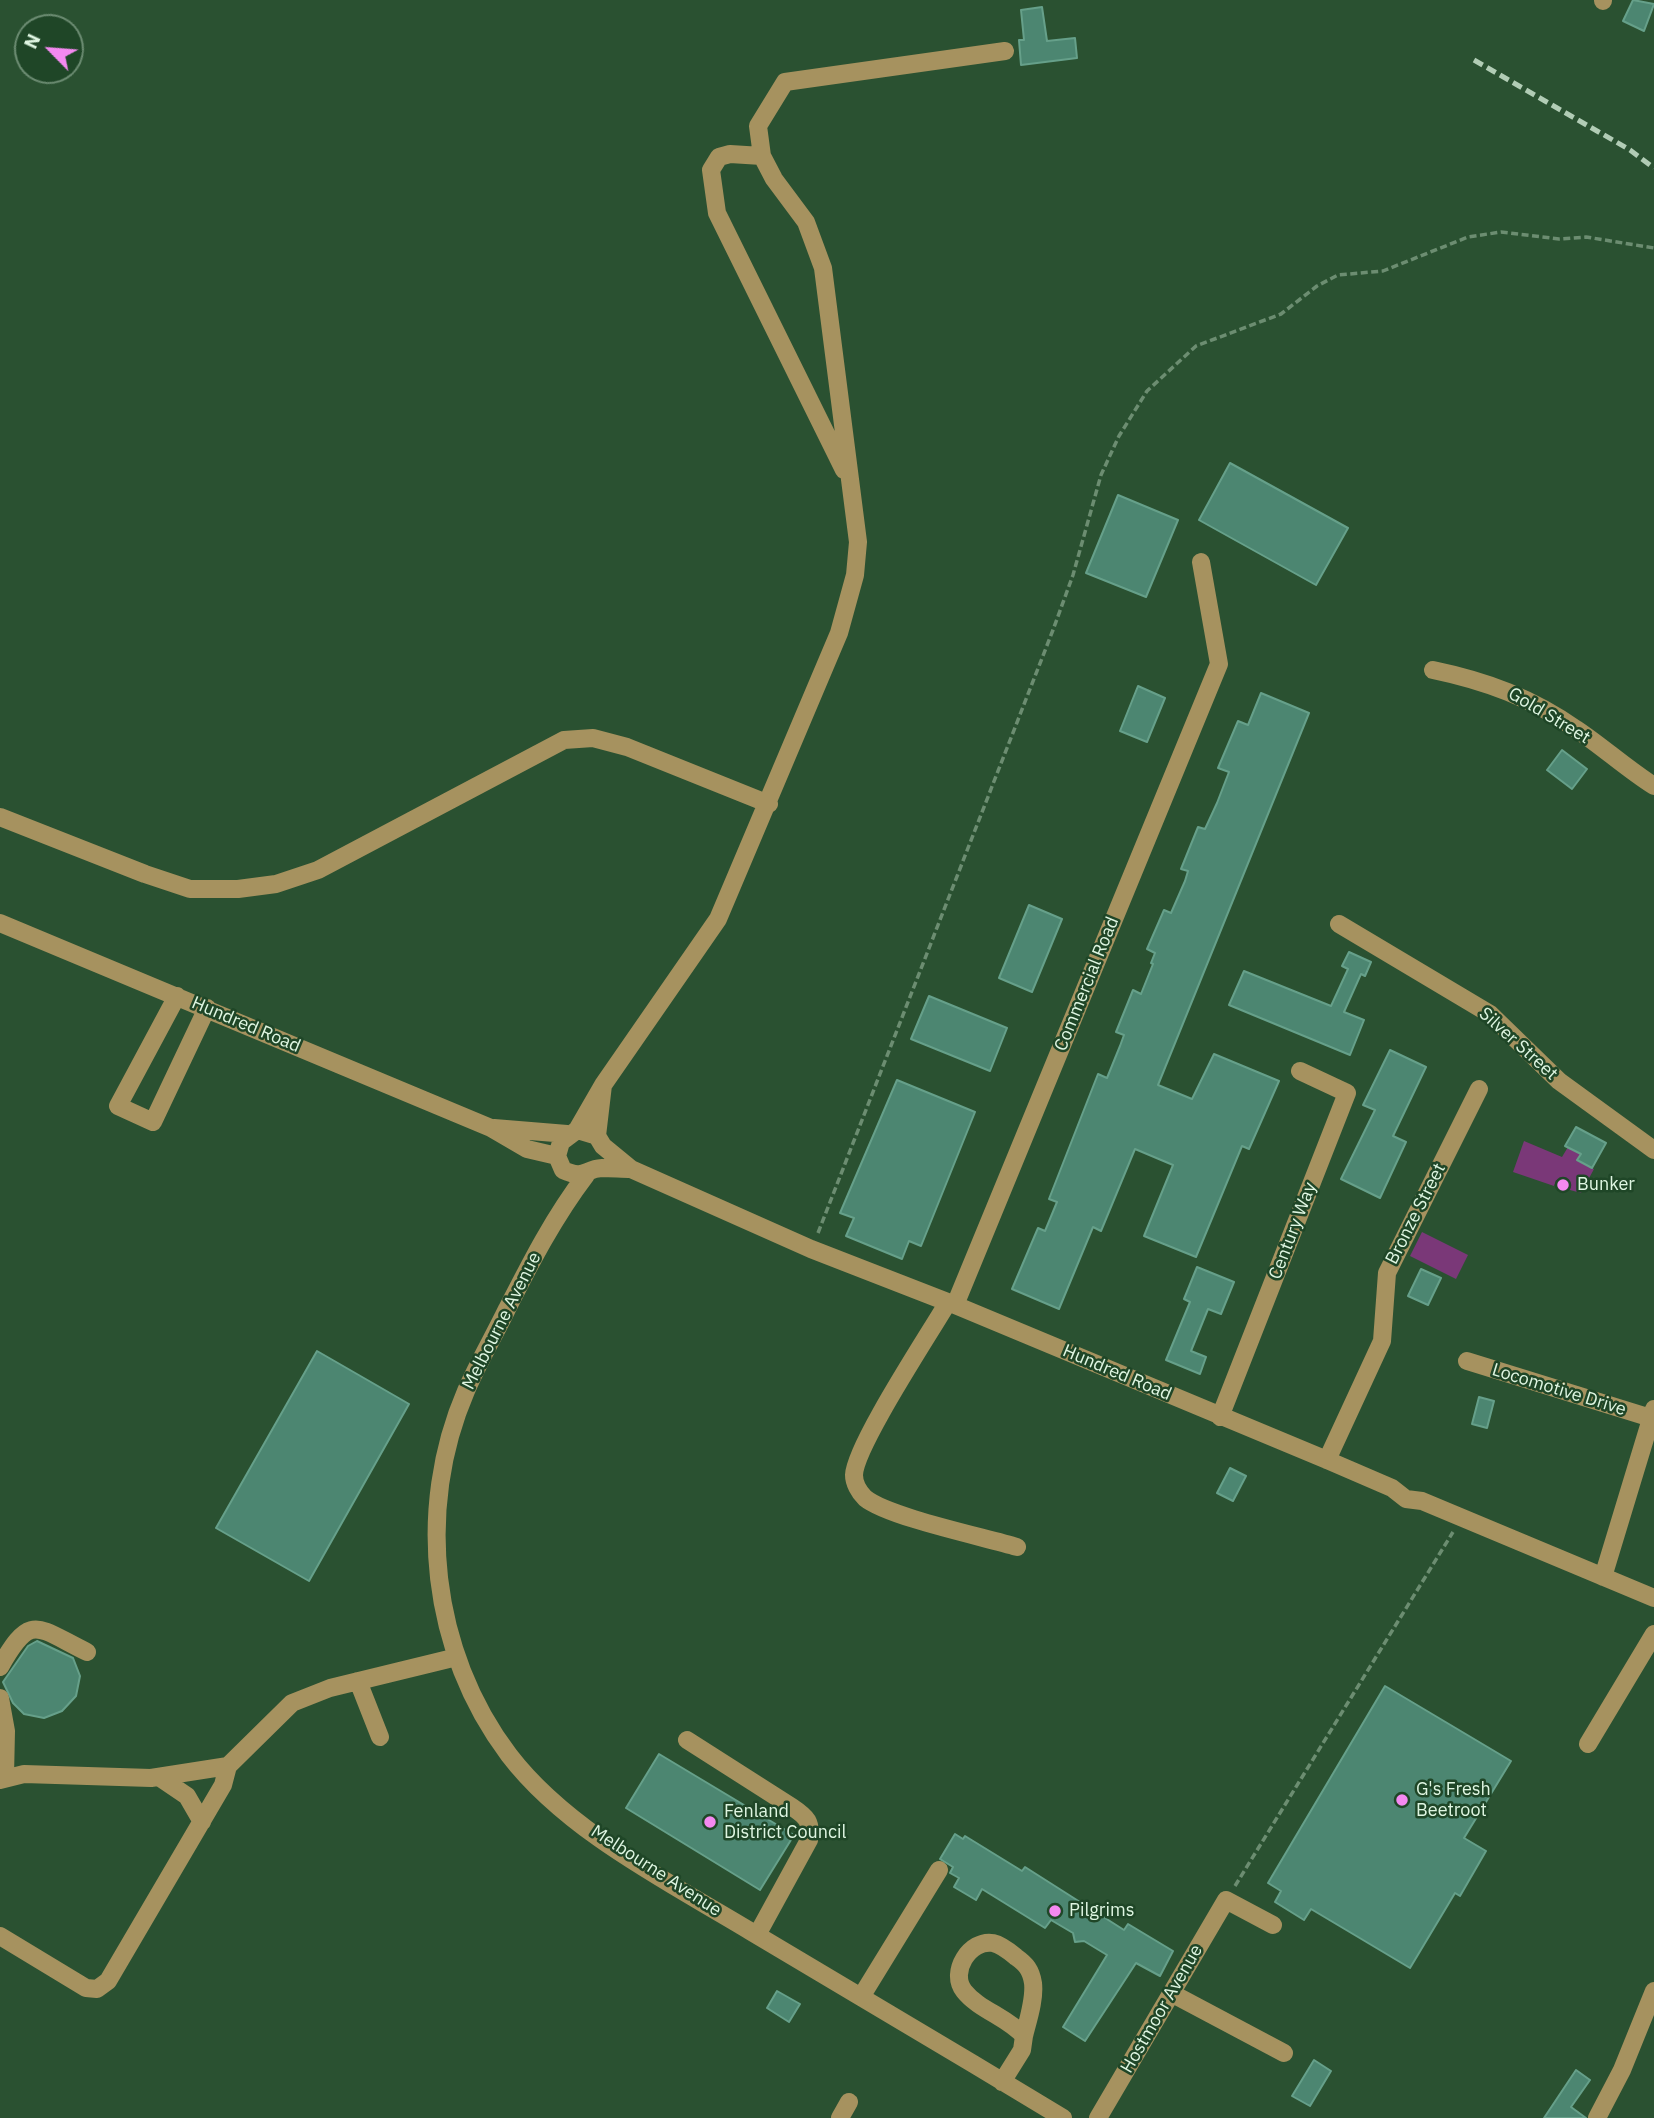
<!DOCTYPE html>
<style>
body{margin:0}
#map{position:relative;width:1654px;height:2118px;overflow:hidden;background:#2a5131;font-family:"IBM Plex Sans",sans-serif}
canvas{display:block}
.north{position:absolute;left:14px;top:14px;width:70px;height:70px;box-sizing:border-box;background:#1f4627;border:2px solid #6c8c72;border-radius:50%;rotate:295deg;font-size:19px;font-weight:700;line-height:28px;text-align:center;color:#dff6e2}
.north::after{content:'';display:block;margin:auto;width:24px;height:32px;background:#f489f0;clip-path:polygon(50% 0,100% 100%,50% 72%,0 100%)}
</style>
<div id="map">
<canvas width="1654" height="2118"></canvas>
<div class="north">N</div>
</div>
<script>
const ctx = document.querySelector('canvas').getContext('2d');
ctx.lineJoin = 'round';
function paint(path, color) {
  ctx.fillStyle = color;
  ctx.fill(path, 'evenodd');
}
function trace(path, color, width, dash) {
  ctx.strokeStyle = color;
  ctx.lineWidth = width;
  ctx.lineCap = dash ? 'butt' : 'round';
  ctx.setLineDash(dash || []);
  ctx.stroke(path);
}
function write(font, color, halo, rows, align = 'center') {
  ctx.font = font + ' "IBM Plex Sans",sans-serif';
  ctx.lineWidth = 5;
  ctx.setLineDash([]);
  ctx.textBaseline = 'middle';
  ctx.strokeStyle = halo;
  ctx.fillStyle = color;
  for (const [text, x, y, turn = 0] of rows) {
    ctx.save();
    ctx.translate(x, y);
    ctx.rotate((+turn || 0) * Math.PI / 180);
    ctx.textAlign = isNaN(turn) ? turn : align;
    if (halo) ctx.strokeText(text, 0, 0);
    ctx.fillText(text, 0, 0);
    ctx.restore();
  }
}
const green = new Path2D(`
 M1524,1141L1562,1157L1568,1147L1581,1154L1578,1161L1594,1169L1581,1193L1570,1190L1571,1184L1556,1180L1554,1186L1513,1172Z
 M1422,1232L1468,1255L1456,1279L1410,1256Z`);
const building = new Path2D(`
 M1633,0L1654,4L1644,31L1623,21Z
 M1042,7L1047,41L1075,38L1077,58L1021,65L1019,40H1024L1021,10Z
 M1230,463L1348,528L1316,585L1199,520Z
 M1118,495L1178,520L1146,597L1086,573Z
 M1138,686L1165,698L1147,742L1120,731Z
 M1261,693L1309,713L1158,1085L1192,1099L1214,1054L1279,1081L1249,1149L1242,1146L1196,1257L1144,1236L1173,1165L1135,1149L1101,1231L1093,1227L1059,1309L1012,1289L1038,1228L1045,1231L1057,1202L1049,1199L1098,1074L1107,1078L1120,1046L1124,1035L1116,1032L1133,990L1141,994L1153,964L1151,963L1155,953L1147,949L1164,910L1171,913L1185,881L1188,871L1181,869L1198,827L1205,829L1217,803L1229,772L1218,768L1238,721L1248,725Z
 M1562,750L1587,769L1572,789L1547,770Z
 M1029,905L1062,919L1032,992L999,978Z
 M1349,952L1371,962L1365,976L1361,974L1344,1012L1364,1020L1350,1055L1229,1005L1244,971L1331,1006L1348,969L1342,966Z
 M929,996L1007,1028L990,1071L911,1039Z
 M1390,1050L1426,1067L1393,1136L1406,1142L1380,1198L1341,1179L1375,1110L1363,1105Z
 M897,1080L975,1112L921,1246L909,1241L902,1259L846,1236L854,1218L840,1213Z
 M1576,1127L1606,1143L1592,1168L1577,1160L1581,1154L1565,1146Z
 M1197,1267L1234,1282L1221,1314L1208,1309L1191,1351L1206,1357L1200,1374L1166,1360L1190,1302L1184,1299Z
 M1421,1269L1441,1278L1428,1305L1408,1296Z
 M317,1351L409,1404L309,1581L216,1528Z
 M1479,1397L1494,1401L1487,1428L1472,1424Z
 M1230,1468L1246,1476L1233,1501L1217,1493Z
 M37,1641L73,1658L80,1676L76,1696L62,1711L44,1718L24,1714L13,1703L3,1682L28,1646Z
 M1385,1686L1511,1761L1464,1838L1486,1851L1460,1896L1455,1893L1410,1968L1311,1909L1304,1920L1275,1902L1281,1891L1268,1883Z
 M659,1754L794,1835L760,1890L626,1808Z
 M955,1834L963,1839L965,1836L1022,1871L1025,1867L1124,1930L1128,1924L1173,1951L1160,1976L1136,1963L1085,2041L1063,2027L1107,1955L1084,1941L1075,1942L1073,1933L1051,1920L1045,1928L982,1889L976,1900L954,1887L959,1878L950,1873L953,1867L940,1859Z
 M777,1991L800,2004L789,2022L767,2008Z
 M1314,2060L1331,2071L1310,2106L1292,2096Z
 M1576,2070L1590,2080L1571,2107L1586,2118H1544Z`);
const path = new Path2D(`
 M818,1233L1053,630L1073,575L1101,475L1119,436L1147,391L1196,346L1281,314L1317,286L1338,275L1383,271L1468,237L1501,232L1559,239L1586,237L1654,248
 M1235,1886L1453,1532`);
const minor = new Path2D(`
 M1603,1V0
 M762,156L730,154L719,157L711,170L717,213L844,470
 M1433,670C1486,681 1532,698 1576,729C1603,747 1627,769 1654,786
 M0,817L145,874L190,889H238L276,884L318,870L564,740L593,738L627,747L769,804
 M0,923L491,1128L527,1149L557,1156
 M1339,924L1490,1014L1559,1081L1654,1150
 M177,996L118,1106L153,1122L207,1008
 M603,1085L718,919L839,633L855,575L858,542L823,268L806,222L774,179L762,156L758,126L785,82L1005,51
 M494,1128L567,1134
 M577,1130L603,1085L597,1136
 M631,1169C622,1169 612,1168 602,1168C584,1169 585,1180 563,1170L557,1156L561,1142L577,1130L597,1136L603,1146L631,1169L811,1249L955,1305L1327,1460L1392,1488L1406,1499L1422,1501L1654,1598
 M586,1175C554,1217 531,1262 507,1309C494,1336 478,1363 466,1391C415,1509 431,1652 509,1755C567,1831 669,1882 750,1931C854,1993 959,2055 1063,2118
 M948,1302C930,1333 855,1446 854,1475C854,1483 859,1492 865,1498C888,1517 984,1537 1017,1547
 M955,1305L1219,664L1201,562
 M1467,1361L1651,1418
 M1220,1417L1347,1093L1300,1071
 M1327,1460L1382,1341L1387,1273L1479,1089
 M1603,1577L1654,1409
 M0,1667C31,1612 36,1627 87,1652
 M358,1681L380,1737
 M0,1698L6,1731L5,1776
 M687,1740L792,1807C807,1817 812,1822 809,1840L757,1935
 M1588,1744L1654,1634
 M159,1777L187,1796L202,1822
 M0,1780L24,1774L151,1778L228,1766
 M0,1936L86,1988L97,1989L108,1981L223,1785L228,1766L292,1703L330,1688L457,1657
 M1171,1993L1284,2053
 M861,1997L939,1870
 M1002,2082L1022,2050L1024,2036C1007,2017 979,2010 964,1991C949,1972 970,1939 993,1943C1002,1945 1010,1952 1016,1957C1026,1964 1031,1970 1033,1983C1035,1999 1028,2020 1024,2036
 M840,2118L849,2102
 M1098,2118L1226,1900L1273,1925
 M1597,2118L1622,2070L1654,1991`);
const rail = new Path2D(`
 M1474,60L1630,150L1654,168`);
const markers = [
 [1563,1185,7,"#f489f0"],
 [1402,1800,7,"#f489f0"],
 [710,1822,7,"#f489f0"],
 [1055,1911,7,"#f489f0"]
];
const streetNames = [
 ["Gold Street",1549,716,31],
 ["Commercial Road",1087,984,-68],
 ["Hundred Road",246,1025,23],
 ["Silver Street",1518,1044,42],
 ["Bronze Street",1416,1214,-63],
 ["Century Way",1293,1231,-69],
 ["Melbourne Avenue",502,1321,-63],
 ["Hundred Road",1117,1373,23],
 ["Locomotive Drive",1559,1390,17],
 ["Melbourne Avenue",656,1871,33],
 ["Hostmoor Avenue",1162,2009,-60]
];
const poiNames = [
 ["Bunker",1577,1185],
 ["G's Fresh",1416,1790],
 ["Beetroot",1416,1811],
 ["Fenland",724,1812],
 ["District Council",724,1833],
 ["Pilgrims",1069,1911]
];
paint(green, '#7a3878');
paint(building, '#4c8671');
trace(building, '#66a08a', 2);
trace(path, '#6c8d71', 3.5, [7, 3.5]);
trace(minor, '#a6925f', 18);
trace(rail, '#b1ccb5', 5, [10, 5]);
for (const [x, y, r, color] of markers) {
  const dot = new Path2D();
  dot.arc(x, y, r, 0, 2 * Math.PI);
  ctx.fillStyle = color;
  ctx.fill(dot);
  trace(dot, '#1f4627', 2.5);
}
write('18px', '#dff6e2', '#1f4627', streetNames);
write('18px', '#dff6e2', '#1f4627', poiNames, 'left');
</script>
